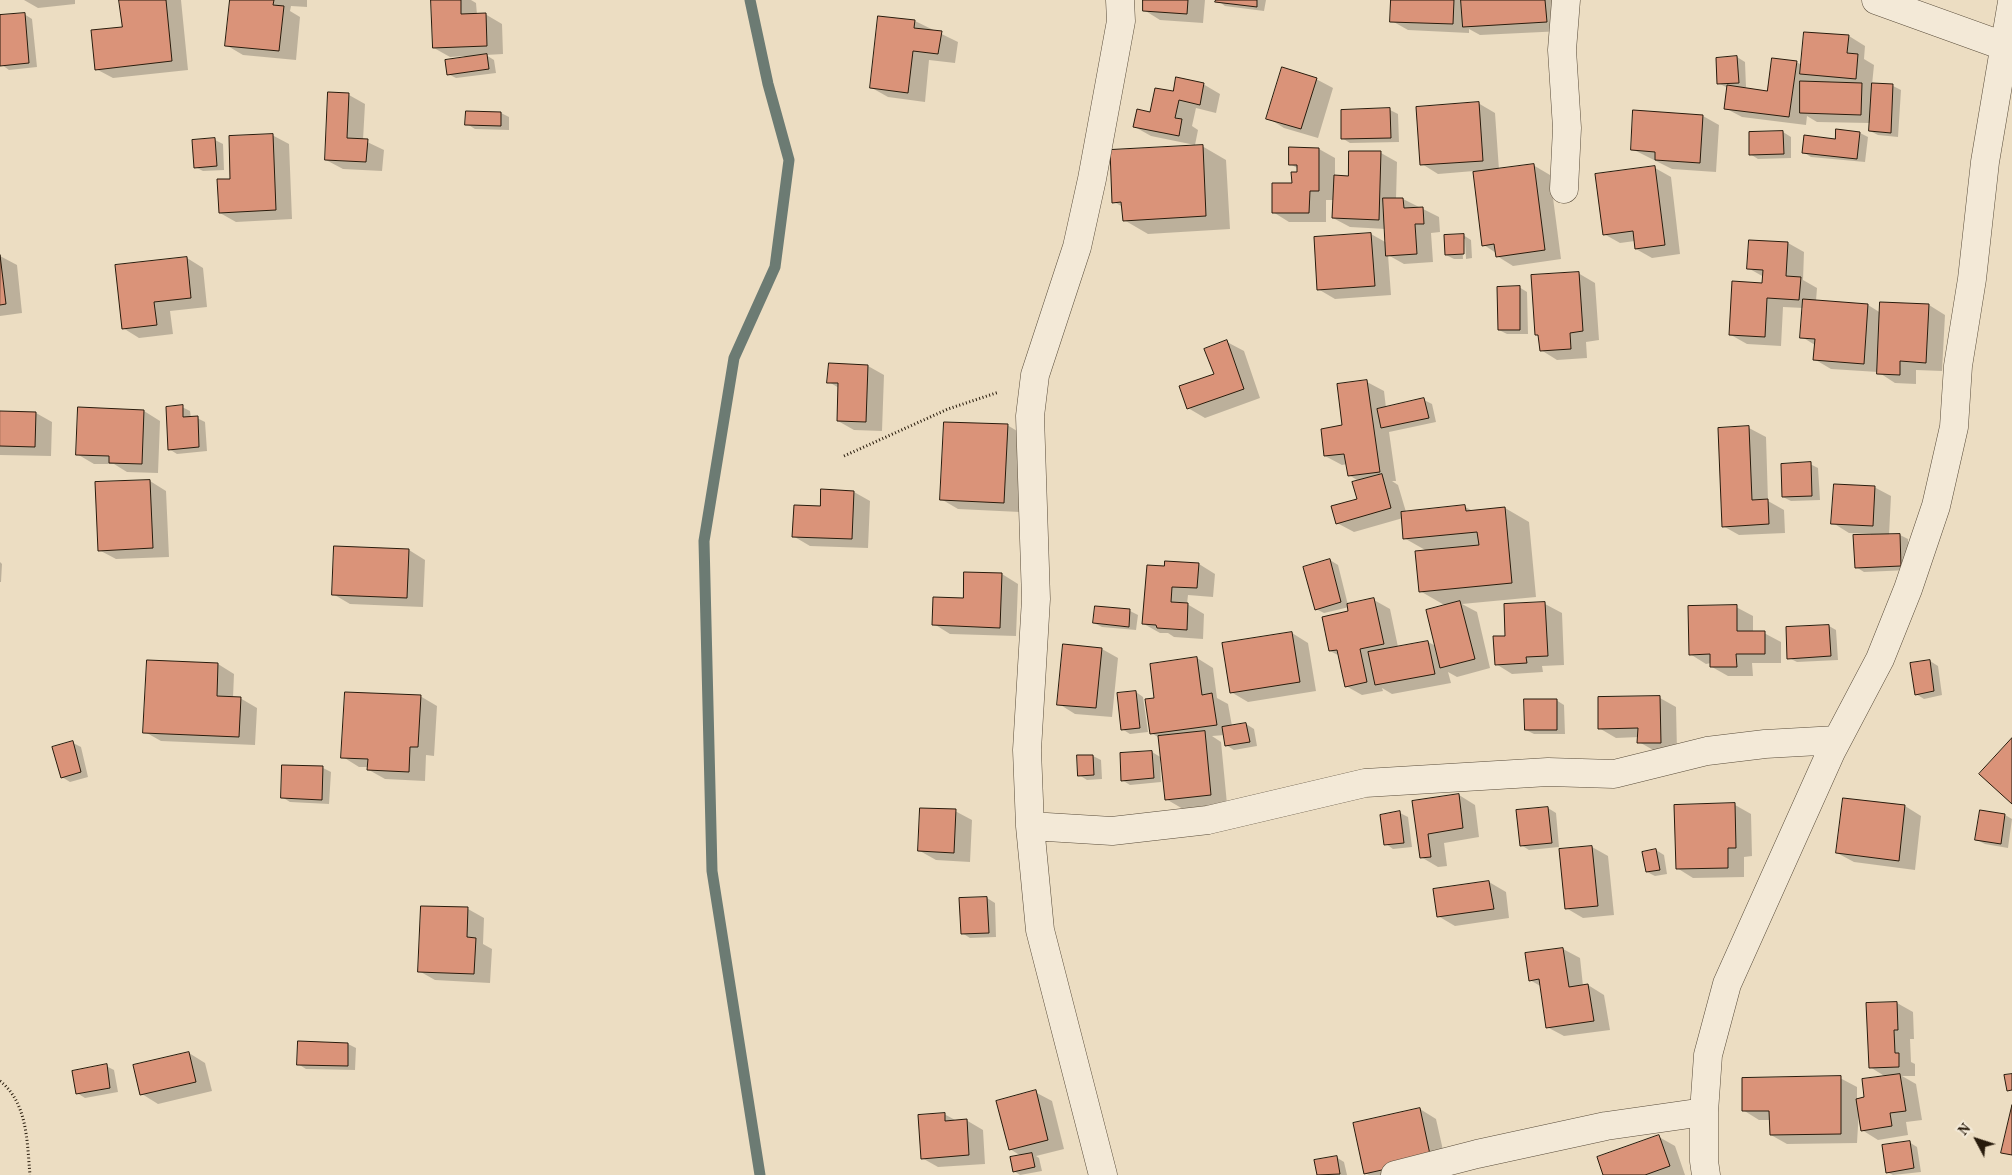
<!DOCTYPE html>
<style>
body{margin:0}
#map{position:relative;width:2012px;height:1175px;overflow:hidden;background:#ecddc2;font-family:Vollkorn,serif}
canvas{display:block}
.north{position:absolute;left:1952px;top:1115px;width:50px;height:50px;-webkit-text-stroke:4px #f3e9d7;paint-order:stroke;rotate:310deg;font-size:14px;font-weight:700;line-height:20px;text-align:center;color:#281b0c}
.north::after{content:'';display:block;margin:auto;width:18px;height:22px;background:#281b0c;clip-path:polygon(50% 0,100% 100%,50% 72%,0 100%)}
</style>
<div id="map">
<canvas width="2012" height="1175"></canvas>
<div class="north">N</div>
</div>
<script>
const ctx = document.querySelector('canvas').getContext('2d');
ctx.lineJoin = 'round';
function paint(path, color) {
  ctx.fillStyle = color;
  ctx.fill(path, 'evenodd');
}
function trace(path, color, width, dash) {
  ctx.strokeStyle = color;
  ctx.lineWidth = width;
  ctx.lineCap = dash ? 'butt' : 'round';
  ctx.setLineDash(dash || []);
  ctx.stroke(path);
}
const shadow = new Path2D(`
 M24,0H75V4L38,8Z
 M120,0H181L188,70L113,78L96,69L123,28Z
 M231,0H307V7L291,6L290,11L300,17L296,60L243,55L226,45Z
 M432,0H471L476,3L477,15L485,14L502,24L503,54L486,55L494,60L496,73L456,78L448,74L465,56L450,57L434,48Z
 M1145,0H1205L1203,23L1160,20L1144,10Z
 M1217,0H1266L1264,11L1225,6Z
 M1393,0H1559L1563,31L1480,35L1469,29V33L1408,30L1392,21Z
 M24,14L32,19L37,67L9,70L2,65L0,17Z
 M915,21L958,42L955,63L929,60L925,102L888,97L872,88Z
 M1849,36L1865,46L1864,59L1874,65L1872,85L1893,86L1901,90L1898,137L1878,135L1870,131V123L1817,122L1807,116L1806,125L1742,117L1725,108L1728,88L1718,83L1737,57L1745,62L1746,87H1741L1769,92L1796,62L1802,65Z
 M1316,79L1333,88L1318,138L1284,128L1268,118Z
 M1203,84L1220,94L1216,113L1196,108L1192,126L1198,130L1195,145L1151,136L1135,127L1174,93Z
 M349,95L365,104L363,140L384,150L382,171L343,169L326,160Z
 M1478,103L1495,113L1499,170L1533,165L1550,175L1561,259L1513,266L1497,256L1496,253L1484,245L1474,171L1438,174L1422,164Z
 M1390,110L1398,114L1399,142L1350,143L1342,138Z
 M1635,111L1703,116L1719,125L1716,172L1672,169L1632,149Z
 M467,112L501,113L509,117V130L475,129L467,124Z
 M1783,132L1791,137V158L1758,159L1750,154Z
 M1860,133L1868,137L1865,162L1811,157L1803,152Z
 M272,135L289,144L292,219L236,222L220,213L231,180Z
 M215,140L223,144L224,170L203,171L195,167Z
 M1202,146L1226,160L1230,229L1148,234L1124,220L1123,207L1114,202Z
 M1319,149L1335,158V177H1349L1381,153L1397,162L1396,199H1403L1439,217L1440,232L1431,233L1433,262L1404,264L1388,255L1391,295L1335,299L1318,289L1315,238L1371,234L1387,243L1386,229L1350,227L1333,218L1334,200H1326V222H1289L1273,212L1298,173L1299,169L1290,164Z
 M1655,168L1671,177L1680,254L1652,258L1636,249L1635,241L1620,243L1604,234Z
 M1463,235L1471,240L1472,258L1466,259L1465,239H1462L1463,259H1454L1446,255Z
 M1788,243L1804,252L1803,280L1817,288L1816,301L1868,305L1881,313L1929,305L1945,315L1942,371L1916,370V384L1895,383L1878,372L1831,369L1814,359L1815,345L1802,337L1804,308L1783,307L1781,346L1747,344L1731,335L1763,284L1764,277L1748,268Z
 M0,256L17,265L22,313L0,316Z
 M187,258L203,268L207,307L170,311L173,334L139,338L123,328Z
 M1578,273L1595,283L1599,340L1586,342L1587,358L1557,360L1541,350L1540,336L1536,335Z
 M1519,287L1527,292L1528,334H1507L1499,330Z
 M1227,342L1244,351L1260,398L1205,418L1188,408L1215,375Z
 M868,366L884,375L882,431L854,430L838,421L839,388L829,382Z
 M1367,382L1384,391L1386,408L1424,400L1432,404L1436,422L1389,432L1396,481H1392L1398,485L1406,512L1465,507L1473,511L1505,508L1529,522L1536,597L1462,604L1477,612L1490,668L1457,677L1448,672L1451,683L1392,694L1382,688L1383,691L1362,695L1346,686L1340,656L1330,651L1350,612L1349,607L1324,613L1316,609L1330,560L1338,565L1348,605L1374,600L1390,609L1398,647L1428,642L1436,646L1446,606L1420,591L1427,551L1404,538L1403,518L1354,532L1337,523L1359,499L1360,482L1349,475L1347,464L1342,465L1325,456Z
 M182,407L190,411L191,418H197L205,422L207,451L177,454L169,449Z
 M144,411L160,421L158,473L127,472L114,464H94L77,454Z
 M0,412L36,413L52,422L51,456L0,455Z
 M1007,425L1024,435L1020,512L958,509L941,499Z
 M1749,428L1766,437L1768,501L1784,510L1785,533L1739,535L1723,526L1719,429Z
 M1810,464L1818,468L1820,500L1791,501L1783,497Z
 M150,481L166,491L169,557L116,559L99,550Z
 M1874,487L1891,496L1889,535H1900L1908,539L1909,570L1864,572L1856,567L1871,534L1849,533L1833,523Z
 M854,492L870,501L868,548L810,546L793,536L821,508Z
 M409,550L425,560L423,607L350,604L333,594Z
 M0,562L2,564L1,582H0Z
 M1199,564L1215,574L1213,597L1188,595L1187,604L1204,614L1203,639L1174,637L1168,633H1160L1144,624L1165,567Z
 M965,573L1002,574L1018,584L1016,636L950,634L934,624L964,599Z
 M1545,604L1562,613L1564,665L1542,666L1543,672L1512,674L1496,664L1507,637L1505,606Z
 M1736,607L1753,616V632L1764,633L1781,642V663H1752L1753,676H1728L1712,667L1711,663L1706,664L1690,654Z
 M1130,611L1138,615L1136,630L1102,627L1094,623Z
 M1829,626L1836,630L1838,660L1797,662L1789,658Z
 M1292,633L1308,643L1316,691L1248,702L1231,692Z
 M1102,649L1118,658L1112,717L1075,714L1059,704Z
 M1197,658L1213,668L1217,698L1228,704L1232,726L1246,724L1254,729L1257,746L1234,750L1226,745L1225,735L1212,736L1221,742L1227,804L1183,809L1166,799L1162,761H1160L1161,782L1130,785L1122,780L1152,752L1162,758L1160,738L1151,733L1156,699Z
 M1930,661L1938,666L1942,695L1924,699L1916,694Z
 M218,664L234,674L233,698H240L257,708L255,745L161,741L145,732Z
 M1136,692L1143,697L1148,732L1130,734L1122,729Z
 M420,696L437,706L434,756L426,755L425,781L385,779L369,770V767H359L343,757Z
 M1660,698L1676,707L1677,751H1655L1639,742V737L1616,738L1599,728Z
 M1556,700L1564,705L1565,734H1534L1526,730Z
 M73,743L81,747L88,777L70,782L62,777Z
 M1078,756H1093L1101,760L1102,779L1087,780L1079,775Z
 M323,768L331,772L329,804L290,802L282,797Z
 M1459,795L1475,805L1479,837L1444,843L1447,866L1438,867L1421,857L1414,802Z
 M1844,799L1905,806L1921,816L1915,870L1854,862L1837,853Z
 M1735,805L1751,814L1752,856L1744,857V877L1693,878L1677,868Z
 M1548,808L1556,813L1559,847L1529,850L1521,845Z
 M955,811L972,820L970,862L936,860L920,851Z
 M1400,813L1408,817L1412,847L1393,849L1386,844Z
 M2005,815L2012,819L2008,848L1985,844L1977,840Z
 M1592,847L1608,856L1614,915L1583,918L1566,908Z
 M1656,850L1664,855L1667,874L1655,876L1647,872Z
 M1489,882L1506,892L1509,918L1455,926L1438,916Z
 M987,898L995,903L996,937L970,938L962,933Z
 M468,909L484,918L483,944L492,949L490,983L435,980L419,971Z
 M1563,949L1580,958L1583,986L1588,985L1604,995L1610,1030L1564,1036L1547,1027L1542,987L1530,980Z
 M1897,1003L1913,1012L1914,1039H1910L1911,1062L1915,1064V1076H1902L1916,1084L1922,1120L1906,1122L1908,1135L1878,1140L1862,1130L1859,1109L1857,1143L1787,1144L1771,1135V1120H1759L1743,1110L1840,1078L1857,1087V1100L1866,1098L1886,1077L1870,1067Z
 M348,1044L356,1048L355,1070L306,1069L298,1064Z
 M189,1053L205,1063L212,1091L158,1104L142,1094Z
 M106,1066L114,1070L118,1092L85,1098L77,1093Z
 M1035,1092L1052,1101L1064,1149L1036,1156L1039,1158L1042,1171L1020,1175L1014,1171L1021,1156L1010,1149Z
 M1420,1109L1436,1119L1447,1168L1415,1175H1369L1365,1173Z
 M944,1114L957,1121L966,1120L983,1130L985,1164L938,1167L922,1158Z
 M1659,1137L1675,1146L1685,1175H1605Z
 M1909,1142L1917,1147L1921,1172L1893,1175L1887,1172Z
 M1336,1157L1344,1162L1347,1175H1318L1315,1161Z`);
const stream = new Path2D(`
 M750,0L768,84L789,160L775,267L734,358L704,541L712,871L760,1175`);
const building = new Path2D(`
 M119,0H166L172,61L95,70L91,30L122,27Z
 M230,0H274L273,5L284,6L279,51L225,46Z
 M431,0H461V14L486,13L487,46L433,48Z
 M1143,0H1188L1187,14L1143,11Z
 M1216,0H1257V7L1215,2Z
 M1391,0H1454L1453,24L1390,22Z
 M1461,0H1545L1547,22L1463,27Z
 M25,13L29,63L0,66V15Z
 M878,16L915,20L914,28L942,31L938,54L913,51L908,93L870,88Z
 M1804,32L1849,35L1847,53L1858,54L1856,79L1800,74Z
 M487,54L489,69L447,75L445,60Z
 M1737,56L1739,83L1717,84L1716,58Z
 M1772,58L1797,61L1789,117L1724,109L1727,85L1767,91Z
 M1282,67L1317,78L1301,129L1266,119Z
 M1176,77L1204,83L1200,105L1179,100L1175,118L1182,119L1179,136L1133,127L1137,109L1150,112L1155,88L1173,91Z
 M1800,81L1862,83L1861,115L1800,113Z
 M1872,83L1893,84L1891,133L1869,131Z
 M328,92L349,93L347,138L368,139L366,162L325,160Z
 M1479,102L1483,161L1420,165L1416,107Z
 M1390,108L1391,138L1341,139V110Z
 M1633,110L1703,115L1700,163L1655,160V152L1631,150Z
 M466,111L501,112V126L465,125Z
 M1836,129L1860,132L1857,159L1802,153L1804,135L1835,139Z
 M1783,131L1784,154L1749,155V132Z
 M273,134L276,210L219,213L217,179H230L229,136Z
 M215,138L217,166L194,168L192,140Z
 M1203,145L1206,216L1123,221L1121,202L1112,203L1110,150Z
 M1289,147L1319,148V191H1310L1309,213H1272V183H1292L1291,172H1297V165H1289Z
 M1349,151H1381L1379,220L1332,218L1334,175L1348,176Z
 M1534,164L1545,250L1496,257L1494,244L1482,246L1473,172Z
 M1655,166L1665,245L1635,249L1633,231L1603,235L1595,174Z
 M1383,198H1403L1404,208L1423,207L1424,224H1415L1417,254L1386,256Z
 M1371,233L1375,286L1317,290L1314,237Z
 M1464,234V254L1445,255L1444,235Z
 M1749,240L1788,242L1786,276L1801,277L1799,300L1767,298L1765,337L1729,335L1732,281L1762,283L1763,270L1747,269Z
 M0,255L6,304L0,305Z
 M187,257L191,298L154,302L157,325L122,329L115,265Z
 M1579,272L1583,331L1570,333L1571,349L1540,351L1538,335H1535L1531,275Z
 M1520,286V330H1498L1497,287Z
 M1803,299L1868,304L1864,364L1813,360L1815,339L1800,338Z
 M1880,302L1929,304L1926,363L1900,361V375L1877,374Z
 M1227,340L1244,389L1187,409L1179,386L1214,374L1204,349Z
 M829,363L868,365L866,422L837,421L838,383H827Z
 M1367,380L1380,472L1348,476L1344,454L1324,456L1321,429L1342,425L1337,384Z
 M1424,398L1429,418L1381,428L1377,409Z
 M183,405V417L198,416L199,447L168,450L166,407Z
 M78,407L144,410L142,464L109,463V456L76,455Z
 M0,411L36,412L35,447L0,446Z
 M944,422L1008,424L1004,503L940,500Z
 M1749,426L1752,500L1768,499L1769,524L1722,527L1718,428Z
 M1811,462L1812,496L1782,497L1781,464Z
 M1382,474L1391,508L1336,524L1331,506L1357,499L1352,482Z
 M150,480L153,548L98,551L95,482Z
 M1834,484L1875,486L1873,526L1831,524Z
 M821,489L854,491L852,539L792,537L794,505L820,506Z
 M1465,505L1466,511L1505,507L1512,583L1419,592L1415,551L1479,545L1477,532L1403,539L1401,512Z
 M1900,534L1901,566L1855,568L1853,535Z
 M334,546L409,549L407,598L332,595Z
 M1330,559L1341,602L1315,610L1303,567Z
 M1165,561L1199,563L1197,588L1172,587L1171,602L1188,603L1187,630L1157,628L1156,625L1142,624L1147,565L1164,566Z
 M964,572L1002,573L1000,628L932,625L933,597L963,598Z
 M1374,598L1384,644L1360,649L1367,682L1345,687L1337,650L1329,651L1322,617L1348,611L1347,604Z
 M1460,601L1475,659L1440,668L1426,610Z
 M1545,602L1548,656L1526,657L1527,663L1495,665L1493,636H1505L1504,604Z
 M1737,605V631H1765V654H1736L1737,667H1710V654L1689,655L1688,606Z
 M1095,606L1130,609L1129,627L1093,623Z
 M1829,625L1831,656L1787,659L1786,627Z
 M1292,632L1300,682L1230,693L1222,643Z
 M1428,641L1435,674L1375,685L1368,652Z
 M1063,644L1102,648L1096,708L1057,705Z
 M1197,657L1202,695L1212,693L1217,725L1150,734L1145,699L1154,698L1150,664Z
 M147,660L218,663L217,696L241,697L239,737L143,733Z
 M1930,660L1934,691L1915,695L1910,663Z
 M1136,691L1140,728L1121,730L1117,693Z
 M345,692L421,695L418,747H410L409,772L367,770L368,759L341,758Z
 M1660,696L1661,743H1637L1638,728L1598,729V697Z
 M1524,699H1557V730H1525Z
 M1246,723L1250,742L1225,746L1222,727Z
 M1205,731L1211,795L1165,800L1158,736Z
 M2012,738V804L1979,774Z
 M73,741L81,772L61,778L52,747Z
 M1152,751L1154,778L1121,781L1120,753Z
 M1077,755H1093L1094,775L1078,776Z
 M282,765L323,766L322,800L281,798Z
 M1459,794L1463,828L1428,834L1431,857L1420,858L1412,801Z
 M1843,798L1905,805L1899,861L1836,853Z
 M1735,803L1736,848H1728V868L1676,869L1674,805Z
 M1548,807L1552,843L1520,846L1516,810Z
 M920,808L956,809L954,853L918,851Z
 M1980,810L2005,814L2001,844L1975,840Z
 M1400,811L1404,843L1384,845L1380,815Z
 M1592,846L1598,906L1565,909L1559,849Z
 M1656,849L1660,870L1646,872L1642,852Z
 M1489,881L1494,909L1437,917L1433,889Z
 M987,897L989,933L961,934L959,898Z
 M421,906L468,907L467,937L476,938L474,974L418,972Z
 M1563,948L1569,987L1588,984L1594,1021L1546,1028L1539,979L1529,981L1525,953Z
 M1897,1002L1898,1030H1894L1895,1053H1899V1067L1869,1068L1866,1003Z
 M298,1041L348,1043V1066L297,1065Z
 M189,1052L196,1082L140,1095L133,1065Z
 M107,1064L110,1088L76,1094L72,1071Z
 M1900,1074L1906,1111L1890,1113L1892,1126L1861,1131L1856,1099L1864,1097L1862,1079Z
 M2012,1074V1090L2007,1091L2004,1075Z
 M1841,1076V1134L1770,1135L1769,1111H1742V1078Z
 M1036,1090L1048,1140L1009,1150L996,1101Z
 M2012,1105V1155L2001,1153Z
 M1420,1108L1431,1159L1364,1174L1353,1123Z
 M945,1113V1121L967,1119L969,1155L921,1159L918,1115Z
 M1659,1135L1670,1166L1645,1175H1603L1597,1157Z
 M1910,1141L1914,1168L1886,1173L1882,1145Z
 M1032,1153L1035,1167L1013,1172L1010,1157Z
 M1337,1156L1340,1174L1317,1175L1314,1160Z`);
const path = new Path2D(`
 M844,456L948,409L999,392
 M0,1081C28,1103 27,1143 30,1175`);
const street = new Path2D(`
 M1876,0L2012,49
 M1564,189L1567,128L1562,50L1566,0
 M1030,826L1112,831L1208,820L1365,783L1548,772L1614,774L1707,751L1765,744L1837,740
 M1103,1175L1040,930L1030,826L1027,750L1036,599L1030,416L1035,375L1077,247L1092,179L1121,21L1120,0
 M1395,1175L1477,1154L1606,1126L1704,1112
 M1706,1175L1704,1161V1112L1708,1055L1727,984L1831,752L1880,659L1908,589L1936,506L1954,427L1958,366L1972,279L1985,162L2012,2`);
paint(shadow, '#0003');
trace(stream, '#6c7b73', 11);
paint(building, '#da9379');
trace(building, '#281b0c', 1);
trace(street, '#594c3a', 29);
trace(path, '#281b0c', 3, [1, 2.5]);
trace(street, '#f3e9d7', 28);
</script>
